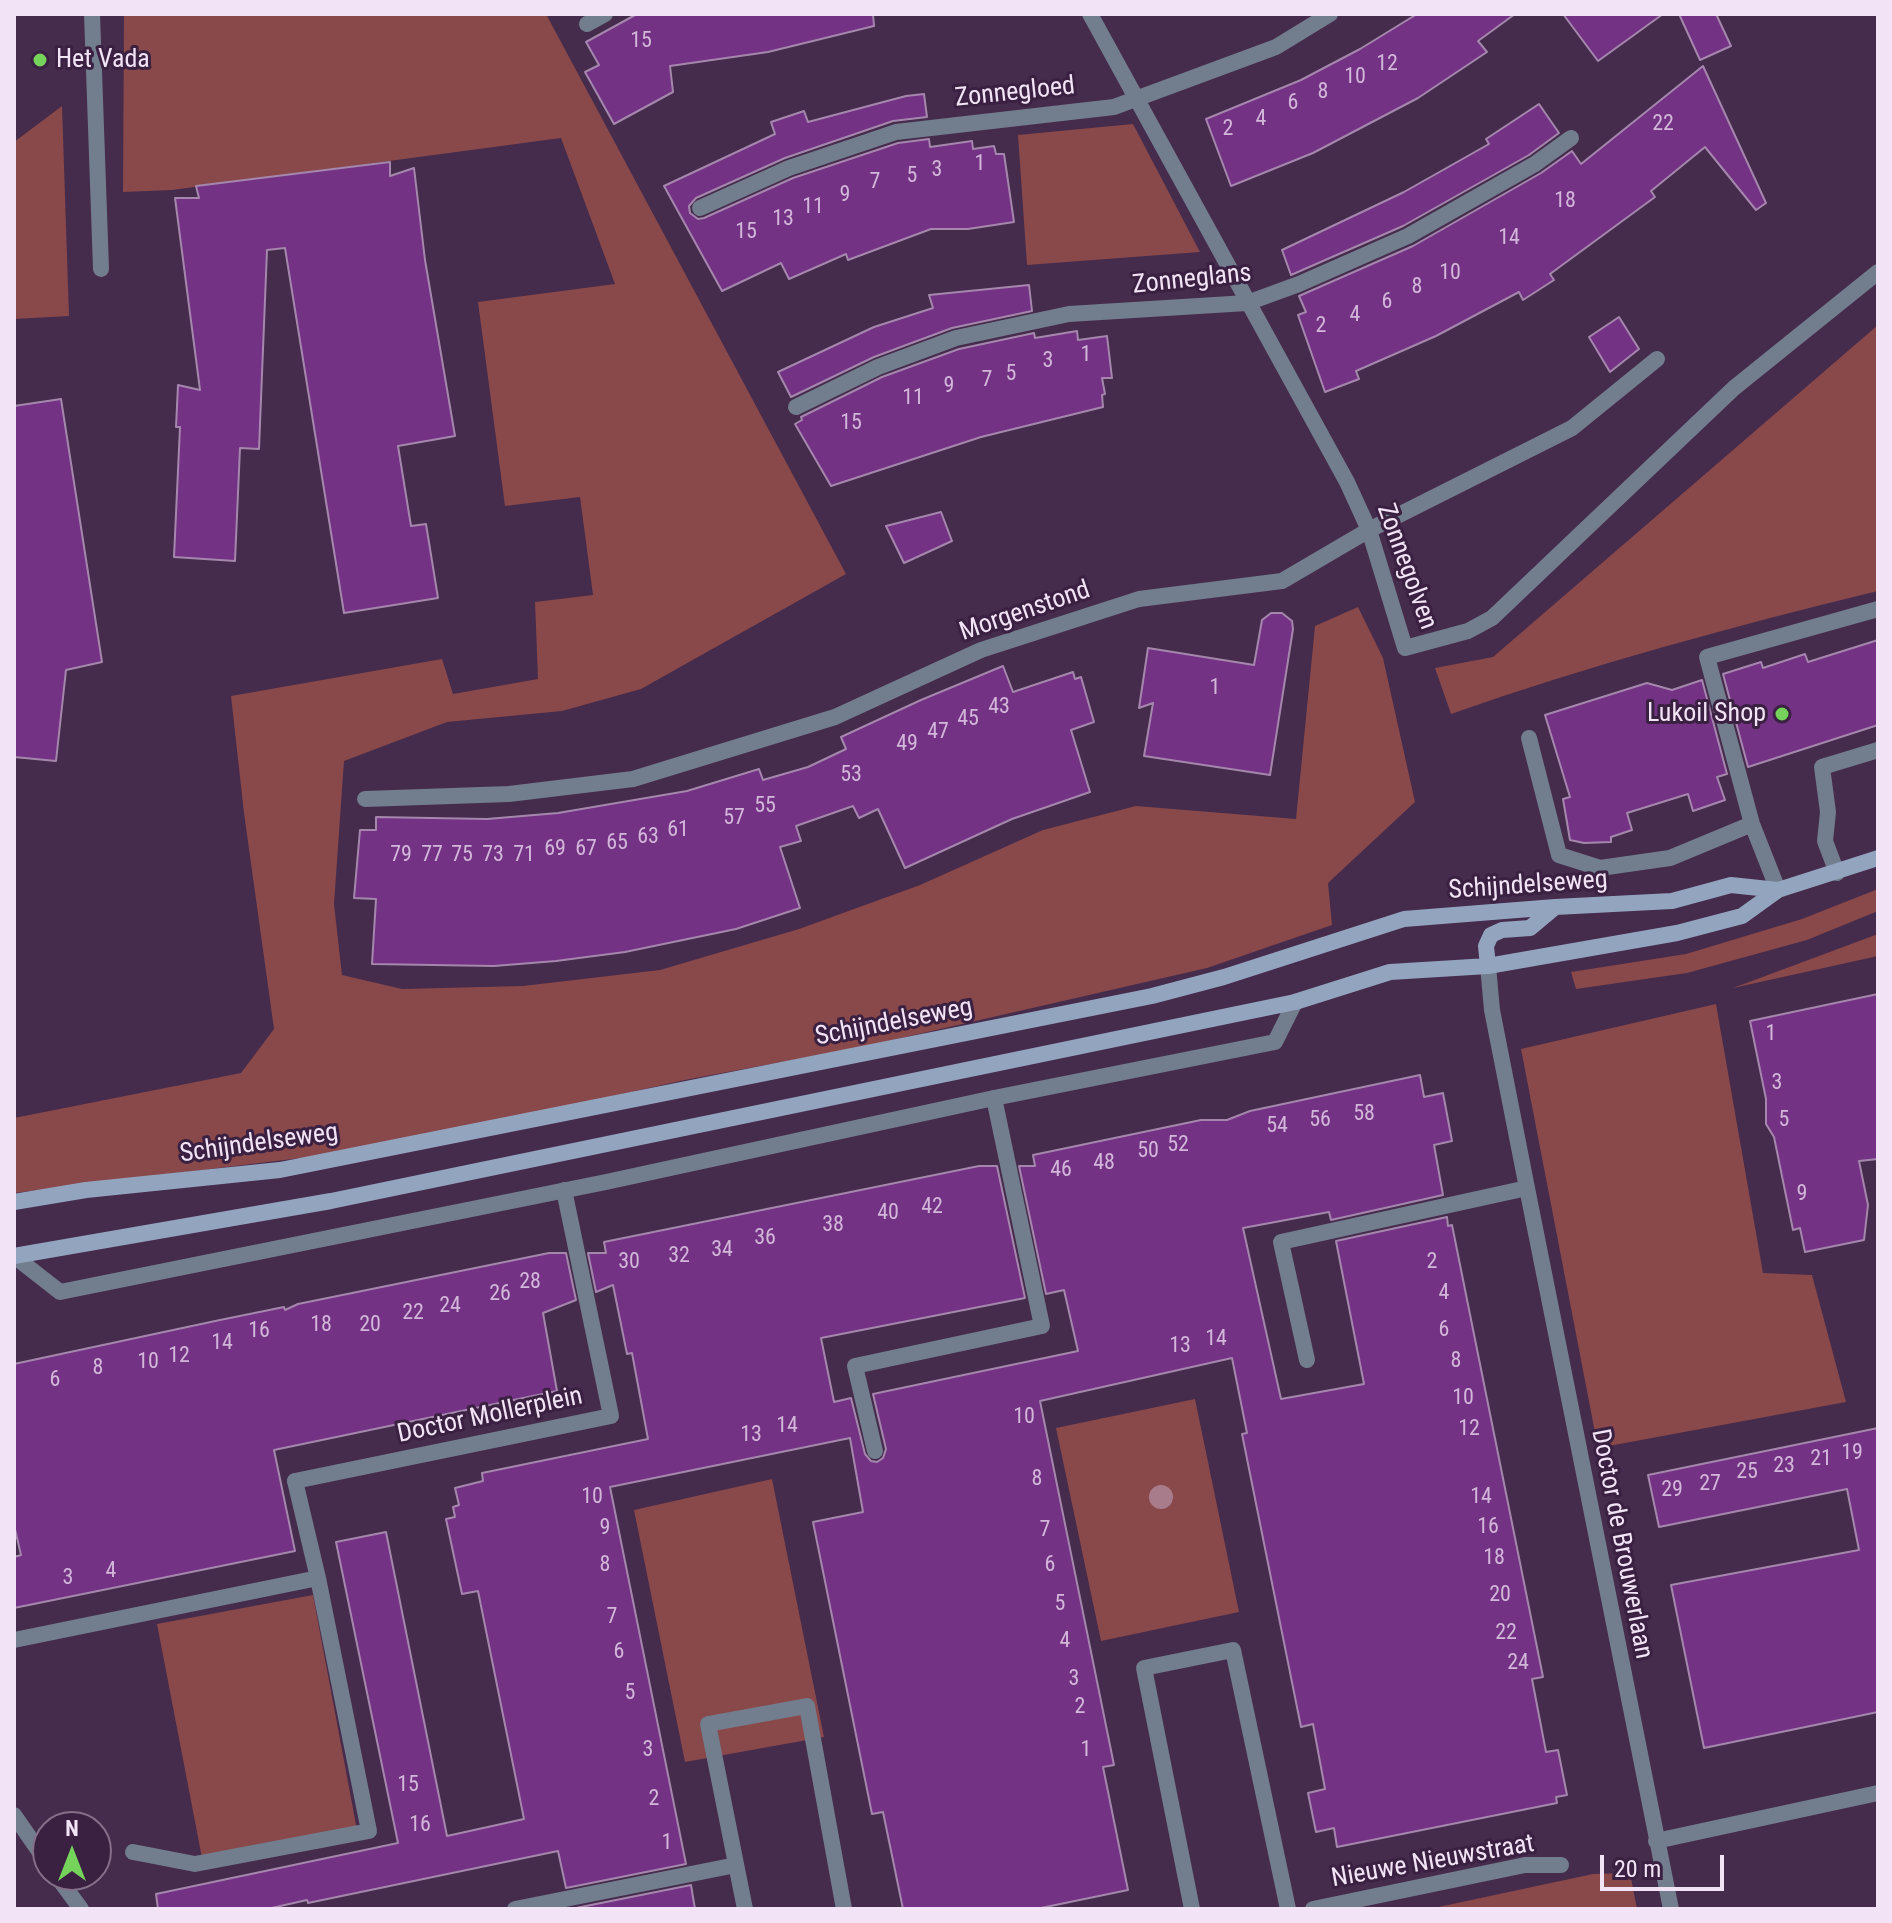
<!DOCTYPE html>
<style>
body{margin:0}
#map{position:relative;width:1892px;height:1923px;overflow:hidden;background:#452b4c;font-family:"Roboto Condensed",sans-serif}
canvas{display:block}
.frame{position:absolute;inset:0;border:16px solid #f3e3f7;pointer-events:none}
.north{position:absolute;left:32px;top:1811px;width:80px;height:80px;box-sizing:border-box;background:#3b2141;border:2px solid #856f8a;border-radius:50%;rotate:0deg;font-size:22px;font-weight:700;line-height:32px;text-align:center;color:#f3e3f7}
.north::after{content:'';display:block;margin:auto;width:28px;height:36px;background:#75d25b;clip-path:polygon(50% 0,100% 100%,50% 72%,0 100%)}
.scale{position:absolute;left:1600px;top:1855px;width:124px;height:36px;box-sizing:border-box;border:4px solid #f3e3f7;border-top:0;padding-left:10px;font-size:24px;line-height:28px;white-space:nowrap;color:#f3e3f7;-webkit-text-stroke:6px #3b2141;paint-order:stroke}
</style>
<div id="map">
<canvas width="1892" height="1923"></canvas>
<div class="frame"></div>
<div class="north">N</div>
<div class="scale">20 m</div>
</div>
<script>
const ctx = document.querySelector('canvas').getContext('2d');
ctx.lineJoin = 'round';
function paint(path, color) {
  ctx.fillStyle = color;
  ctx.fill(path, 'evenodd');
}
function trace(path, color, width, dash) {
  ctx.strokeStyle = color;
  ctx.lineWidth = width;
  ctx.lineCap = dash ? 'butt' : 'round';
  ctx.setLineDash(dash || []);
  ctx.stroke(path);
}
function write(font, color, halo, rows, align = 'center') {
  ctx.font = font + ' "Roboto Condensed",sans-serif';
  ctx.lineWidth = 6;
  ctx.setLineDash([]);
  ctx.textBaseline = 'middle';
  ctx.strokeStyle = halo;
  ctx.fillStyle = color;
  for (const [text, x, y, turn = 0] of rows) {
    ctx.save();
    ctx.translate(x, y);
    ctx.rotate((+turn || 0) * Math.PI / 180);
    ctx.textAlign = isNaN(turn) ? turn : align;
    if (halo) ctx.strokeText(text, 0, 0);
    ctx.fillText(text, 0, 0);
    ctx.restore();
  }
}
const green = new Path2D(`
 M124,14H546L846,574L641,689L562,711L447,722L344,761L334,904L342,975L402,989L523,986L660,970L799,929L920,885L1043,830L1136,806L1296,819L1315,626L1358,607L1383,658L1415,802L1328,883L1332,925L1207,968L862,1047L685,1080L506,1120L309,1157L14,1193V1118L241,1073L274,1029L244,813L231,696L442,659L453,694L538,679L535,602L593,595L580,497L505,506L478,302L615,284L561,138L172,190L123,192Z
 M62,106L69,316L14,319V142Z
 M1133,124L1200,252L1027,265L1018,135Z
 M1878,325V591C1734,626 1590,665 1451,714L1435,668L1493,657Z
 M1878,889V911L1807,940L1687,973L1576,989L1571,972L1686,954L1802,919Z
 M1878,933V956L1733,988L1878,934Z
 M1716,1004L1763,1273L1812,1275L1846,1402L1598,1448L1521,1049Z
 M1195,1399L1239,1612L1101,1641L1056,1428Z
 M772,1479L824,1737L685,1762L634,1510Z
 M313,1595L357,1830L202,1858L157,1624Z
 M1630,1873L1637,1909H1429L1593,1874Z`);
const building = new Path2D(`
 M637,14H873L874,26L768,52L670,66L673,92L614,124L585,72L599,65L586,42Z
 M1417,14H1515L1478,41L1487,52L1418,98L1313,153L1231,186L1206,119L1301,80L1360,49Z
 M1563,14H1663L1598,61Z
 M1679,14H1716L1731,46L1700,60Z
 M1703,66L1766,203L1756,210L1705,147L1651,191L1655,197L1550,274L1554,280L1523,300L1519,292L1436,336L1356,371L1359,379L1325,392L1298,315L1306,312L1299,296L1413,246L1541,173L1572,151L1581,164Z
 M924,94L927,117L893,121L785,158L696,198L689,206L690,213L698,219L704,218L793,178L898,143L929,139L930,147L972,141L973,149L994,146L996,154H1004L1014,222L968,229H931L848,260L846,254L789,279L781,263L722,291L664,186L775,134L771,122L804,111L808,122L906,96Z
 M1539,104L1559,133L1529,155L1403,226L1291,275L1282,250L1404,192L1489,144L1486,139Z
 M390,162V176L414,168L425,260L455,436L398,446L411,526L426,524L438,598L344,613L285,248L267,250L259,449L240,448L235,561L174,557L180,427H176L178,385L200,390L175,198H199L196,186Z
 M1029,285L1032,311L952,328L874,357L791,397L778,372L874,327L933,308L929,295Z
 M1619,317L1639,349L1610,372L1589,337Z
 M1077,331L1078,340L1107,336L1112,378H1102L1105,394L1102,395L1103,407L981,437L831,486L795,424L802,420L801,417L882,377L959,349L1034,333L1035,338Z
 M61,399L102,662L66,670L56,761L14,757V406Z
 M941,512L952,541L904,563L886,526Z
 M1271,613H1282L1292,621L1293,629L1270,775L1144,756L1153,703L1139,708L1148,648L1254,665L1262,620Z
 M1878,640V725L1748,767L1723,674L1761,662L1763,668L1805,654L1808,662Z
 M1003,666L1013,692L1073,672L1075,679L1081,677L1094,722L1071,730L1090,792L1012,819L905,868L878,809L859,818L853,806L796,826L801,841L780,847L800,908L736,929L625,952L556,961L494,966L372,964L376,899L354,898L360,830H376V817L487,819L558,813L687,791L759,769L763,780L808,767L846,749L841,737L921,700Z
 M1702,680L1727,774L1717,777L1725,800L1693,811L1688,794L1627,813L1632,830L1611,837V842L1584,843L1570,840L1563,799L1570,797L1545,715L1647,683L1672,690Z
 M1878,994V1159L1859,1161L1868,1205L1864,1240L1805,1252L1800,1228L1793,1230L1774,1137L1766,1124V1099L1750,1021Z
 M1420,1075L1424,1097L1443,1093L1452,1141L1434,1145L1443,1195L1331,1220L1329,1212L1243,1228L1281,1399L1364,1384L1336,1241L1447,1217L1448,1226L1452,1225L1543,1677L1532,1679L1546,1752L1558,1750L1567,1795L1556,1797L1557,1803L1337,1847L1334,1828L1316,1832L1308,1793L1325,1789L1313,1724L1301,1727L1242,1434L1247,1433L1232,1358L1040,1401L1114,1765L1103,1767L1128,1890L1036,1909H903L883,1812L872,1814L813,1522L863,1512L850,1438L610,1487L686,1864L566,1888L558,1851L308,1903L307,1900L267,1909H158L156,1894L398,1843L336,1542L386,1532L447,1836L524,1819L478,1591L462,1594L446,1519L455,1517L453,1507L459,1505L455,1488L483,1481L482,1473L648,1439L632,1353L627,1354L613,1285L596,1292L588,1253H606L604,1242L979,1166H997L1025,1298L821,1338L834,1402L851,1398L865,1454L871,1461L877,1462L883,1458L886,1449L873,1394L1078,1351L1064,1290L1046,1294L1019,1166H1035L1033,1155L1201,1120H1227L1250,1111Z
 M549,1253H566L576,1300L543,1313L557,1391L274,1450L295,1551L14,1608V1557L21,1555L14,1525V1364L220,1320L284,1307L285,1310L298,1304Z
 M1878,1428V1712L1704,1748L1671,1585L1859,1550L1847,1489L1659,1527L1648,1475Z
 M691,1885L695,1909H571Z`);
const lane = new Path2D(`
 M1529,738L1559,855L1600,868L1670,858L1752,824
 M1837,873L1825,841L1828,812L1822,767L1878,750
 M1778,890L1752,824L1707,657L1878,609
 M1307,1360L1281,1242L1527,1188
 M875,1451L855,1366L1042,1326L994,1098
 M295,1481L611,1416L564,1190
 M515,1909L736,1865`);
const street = new Path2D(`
 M92,14L101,269
 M1090,14L1347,482L1369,530L1405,648L1468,631L1492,618L1734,388L1878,272
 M587,24L605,14
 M700,208L789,168L896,132L1114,107L1276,47L1330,14
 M796,407L878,367L956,338L1069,314L1247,303L1299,284L1408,236L1535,164L1571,138
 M365,799L509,794L633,779L835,717L981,650L1139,599L1282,581L1369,530L1572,428L1657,359
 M1488,966L1492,1010L1527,1188L1671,1909
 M14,1256L60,1292L606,1182L994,1098L1275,1042L1295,1002
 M14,1640L318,1578
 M14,1815L48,1864
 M1656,1841L1878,1793
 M133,1852L195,1864L369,1831L318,1578L295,1481
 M56,1875L81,1909
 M745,1909L708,1724L807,1706L844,1909
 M1192,1909L1144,1668L1233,1650L1288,1909
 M1313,1909L1525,1865H1561`);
const secondary = new Path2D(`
 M1488,966L1486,946L1491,935L1502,930L1530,928L1555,907
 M14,1202L86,1190L280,1170L1152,996L1224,977L1404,919L1555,907L1672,901L1731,885L1778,890
 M14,1256L331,1201L1295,1002L1390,972L1488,966L1677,933L1742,916L1778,890L1878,858`);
const trees = [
 [1161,1497]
];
const markers = [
 [40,60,8,"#75d25b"],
 [1782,714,8,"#75d25b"]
];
const numberNames = [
 ["15",641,41],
 ["12",1387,64],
 ["10",1355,77],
 ["8",1323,92],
 ["6",1293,103],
 ["4",1261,119],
 ["22",1663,124],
 ["2",1228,129],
 ["1",980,164],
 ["3",937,170],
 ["5",912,176],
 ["7",875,182],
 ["9",845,195],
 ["18",1565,201],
 ["11",813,207],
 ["13",783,219],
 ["15",746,232],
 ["14",1509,238],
 ["10",1450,273],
 ["8",1417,287],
 ["6",1387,302],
 ["4",1355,315],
 ["2",1321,326],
 ["1",1086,355],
 ["3",1048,361],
 ["5",1011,374],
 ["7",987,380],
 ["9",949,386],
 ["11",913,398],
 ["15",851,423],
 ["1",1215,688],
 ["43",999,707],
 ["45",968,719],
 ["47",938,732],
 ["49",907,744],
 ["53",851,775],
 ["55",765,806],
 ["57",734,818],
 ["61",678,830],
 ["63",648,837],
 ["65",617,843],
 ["69",555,849],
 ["67",586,849],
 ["79",401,855],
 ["77",432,855],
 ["75",462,855],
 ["73",493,855],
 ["71",524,855],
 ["1",1771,1034],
 ["3",1777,1083],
 ["58",1364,1114],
 ["56",1320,1120],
 ["5",1784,1120],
 ["54",1277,1126],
 ["52",1178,1145],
 ["50",1148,1151],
 ["48",1104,1163],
 ["46",1061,1170],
 ["9",1802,1194],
 ["42",932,1207],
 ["40",888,1213],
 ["38",833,1225],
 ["36",765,1238],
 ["34",722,1250],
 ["32",679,1256],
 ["30",629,1262],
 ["2",1432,1262],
 ["28",530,1282],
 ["4",1444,1293],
 ["26",500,1294],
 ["24",450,1306],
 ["22",413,1313],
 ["18",321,1325],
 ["20",370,1325],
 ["6",1444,1330],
 ["16",259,1331],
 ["14",1216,1339],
 ["14",222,1343],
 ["13",1180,1346],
 ["12",179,1356],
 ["8",1456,1361],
 ["10",148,1362],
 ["8",98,1368],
 ["6",55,1380],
 ["10",1463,1398],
 ["10",1024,1417],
 ["14",787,1426],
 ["12",1469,1429],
 ["13",751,1435],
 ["19",1852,1453],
 ["21",1821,1459],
 ["23",1784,1466],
 ["25",1747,1472],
 ["8",1037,1479],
 ["27",1710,1484],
 ["29",1672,1490],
 ["10",592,1497],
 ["14",1481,1497],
 ["16",1488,1527],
 ["9",605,1528],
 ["7",1045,1530],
 ["18",1494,1558],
 ["8",605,1565],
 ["6",1050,1565],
 ["4",111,1571],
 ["3",68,1578],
 ["20",1500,1595],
 ["5",1060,1604],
 ["7",612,1617],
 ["22",1506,1633],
 ["4",1065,1641],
 ["6",619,1652],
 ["24",1518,1663],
 ["3",1074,1679],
 ["5",630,1693],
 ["2",1080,1707],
 ["3",648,1750],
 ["1",1086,1750],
 ["15",408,1785],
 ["2",654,1799],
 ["16",420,1825],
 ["1",667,1843]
];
const poiNames = [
 ["Het Vada",56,60],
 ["Lukoil Shop",1766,714,"right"]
];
const streetNames = [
 ["Zonnegloed",1015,93,-6],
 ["Zonneglans",1192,280,-6],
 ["Zonnegolven",1406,567,70],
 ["Morgenstond",1025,612,-19],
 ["Schijndelseweg",1528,886,-4],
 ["Schijndelseweg",894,1023,-11],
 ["Schijndelseweg",259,1144,-8],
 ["Doctor Mollerplein",490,1416,-12],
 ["Doctor de Brouwerlaan",1621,1544,79],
 ["Nieuwe Nieuwstraat",1433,1862,-10]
];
paint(green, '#89484a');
paint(building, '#733283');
trace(building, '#a587ad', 2);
trace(lane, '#727d8e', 16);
trace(street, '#727d8e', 16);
trace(secondary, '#93a4bf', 16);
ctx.fillStyle = '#a97c8b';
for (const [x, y] of trees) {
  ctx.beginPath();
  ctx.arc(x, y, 12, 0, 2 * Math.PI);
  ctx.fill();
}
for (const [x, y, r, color] of markers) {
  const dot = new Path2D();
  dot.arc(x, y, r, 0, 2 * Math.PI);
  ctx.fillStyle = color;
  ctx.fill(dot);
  trace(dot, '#3b2141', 3);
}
write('22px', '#d3b7da', null, numberNames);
write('26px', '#f3e3f7', '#3b2141', poiNames, 'left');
write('26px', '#f3e3f7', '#3b2141', streetNames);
</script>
